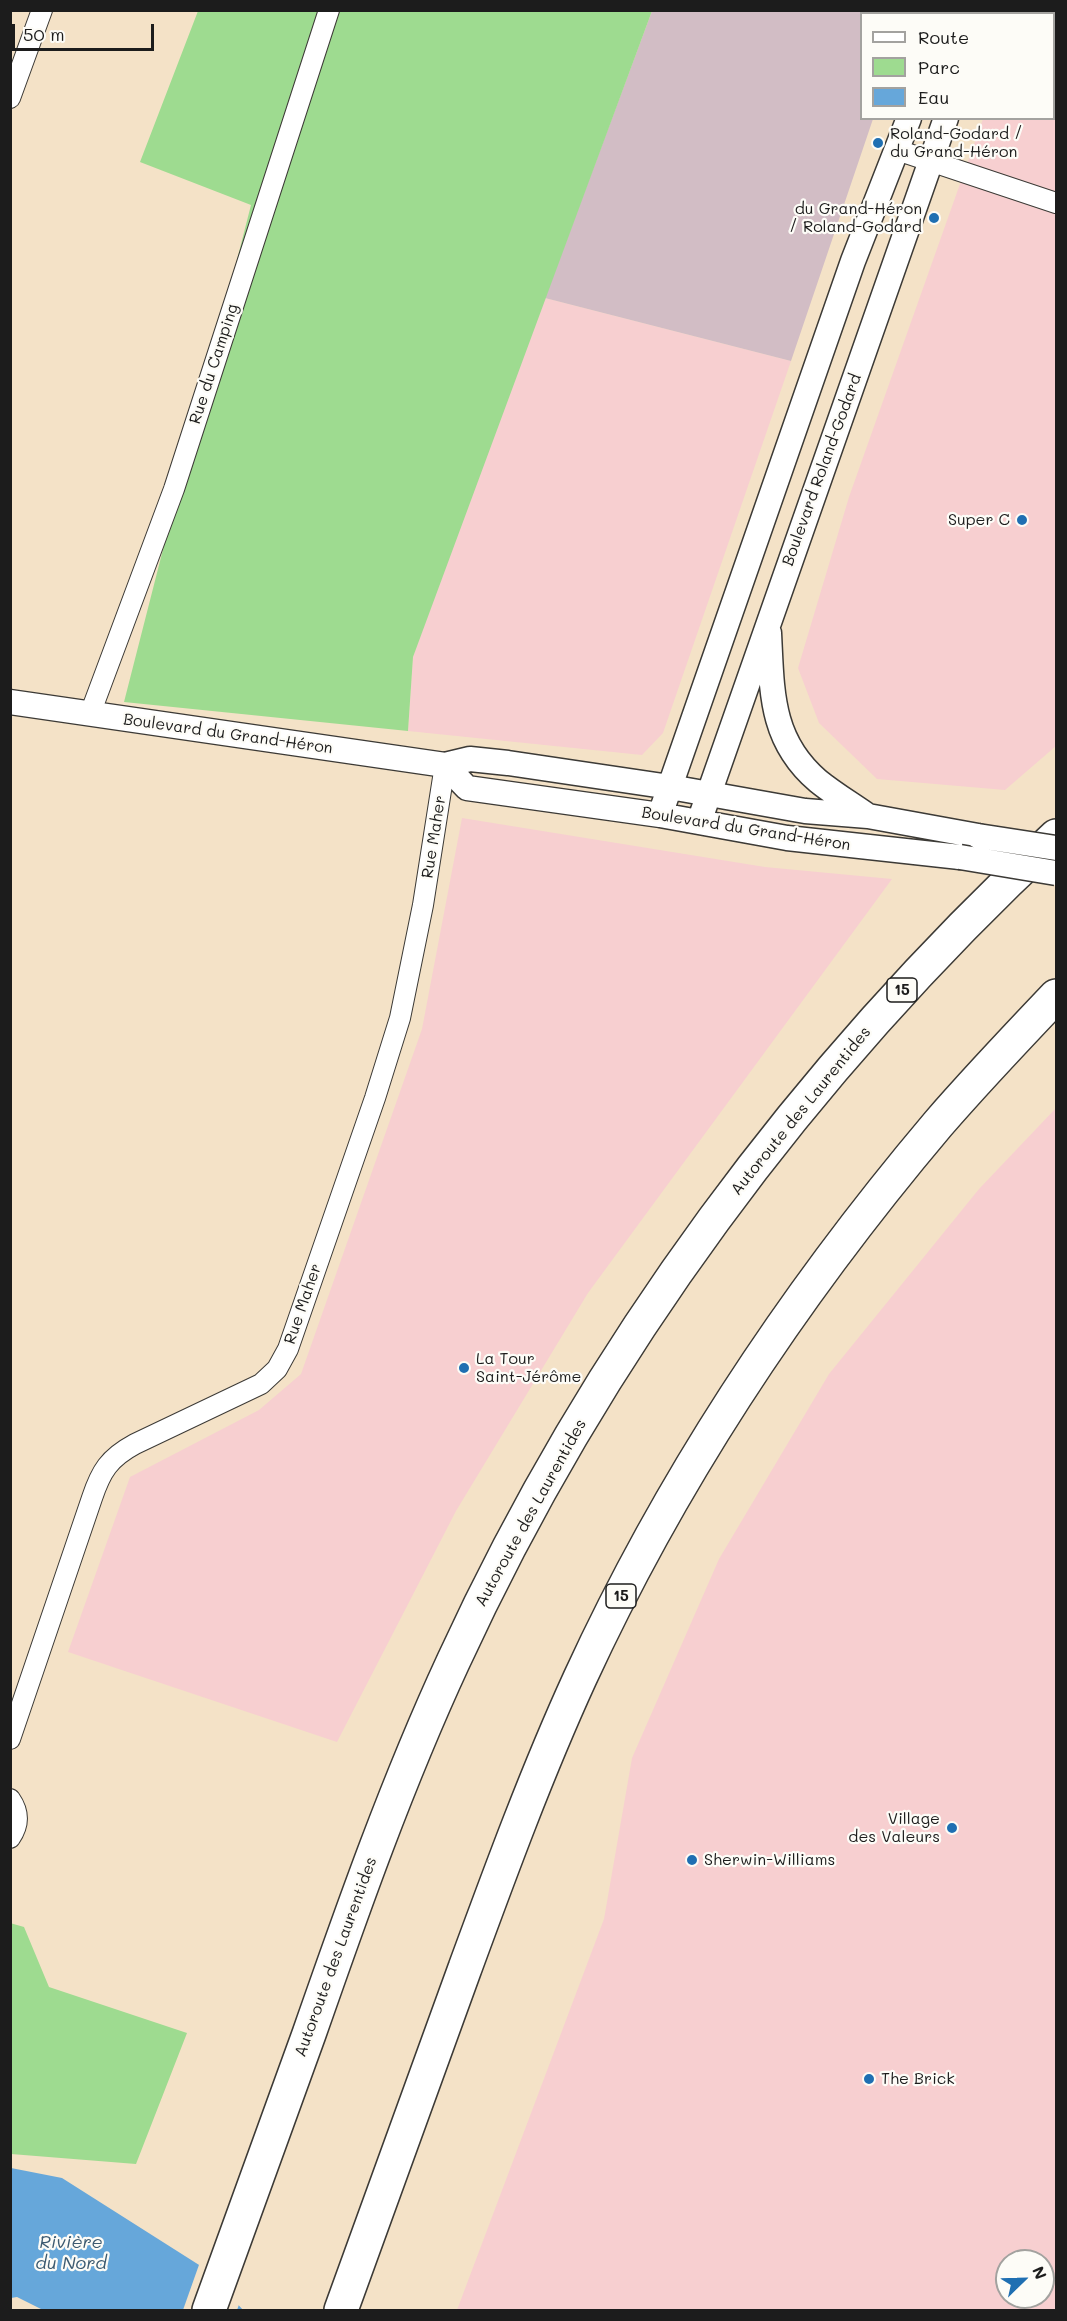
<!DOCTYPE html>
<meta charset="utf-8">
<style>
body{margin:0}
#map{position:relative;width:1067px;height:2321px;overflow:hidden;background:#f4e2c7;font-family:Mali,sans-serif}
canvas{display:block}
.frame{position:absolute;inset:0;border:12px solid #1c1c1c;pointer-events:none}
.legend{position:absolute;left:860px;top:12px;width:195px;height:108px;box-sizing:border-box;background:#fdfcf7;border:2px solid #a3a29f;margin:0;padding:8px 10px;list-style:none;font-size:18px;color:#1c1c1c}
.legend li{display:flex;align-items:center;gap:12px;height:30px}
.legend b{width:30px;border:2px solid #a3a29f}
.north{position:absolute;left:995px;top:2249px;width:60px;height:60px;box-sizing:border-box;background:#fdfcf7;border:2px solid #a3a29f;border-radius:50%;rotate:67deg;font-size:16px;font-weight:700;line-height:24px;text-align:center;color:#1c1c1c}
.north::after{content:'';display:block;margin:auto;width:21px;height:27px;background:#1f6fb2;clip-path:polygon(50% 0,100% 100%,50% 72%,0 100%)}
.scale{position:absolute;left:12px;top:24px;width:142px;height:27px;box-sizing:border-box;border:3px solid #1c1c1c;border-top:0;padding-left:8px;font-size:18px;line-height:21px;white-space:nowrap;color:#1c1c1c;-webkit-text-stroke:4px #fdfcf7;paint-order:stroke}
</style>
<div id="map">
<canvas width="1067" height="2321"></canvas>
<div class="frame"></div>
<ul class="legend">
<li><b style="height:8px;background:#fff"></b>Route</li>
<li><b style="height:16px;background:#9edb90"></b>Parc</li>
<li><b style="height:16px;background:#66a7da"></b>Eau</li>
</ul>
<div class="north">N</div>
<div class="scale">50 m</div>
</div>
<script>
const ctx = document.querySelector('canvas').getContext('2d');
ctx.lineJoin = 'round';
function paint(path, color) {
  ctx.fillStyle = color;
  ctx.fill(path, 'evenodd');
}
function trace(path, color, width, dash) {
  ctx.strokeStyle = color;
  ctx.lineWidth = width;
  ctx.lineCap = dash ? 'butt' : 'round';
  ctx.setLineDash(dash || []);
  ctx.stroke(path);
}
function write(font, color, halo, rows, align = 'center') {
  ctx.font = font + ' Mali,sans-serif';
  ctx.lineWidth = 4.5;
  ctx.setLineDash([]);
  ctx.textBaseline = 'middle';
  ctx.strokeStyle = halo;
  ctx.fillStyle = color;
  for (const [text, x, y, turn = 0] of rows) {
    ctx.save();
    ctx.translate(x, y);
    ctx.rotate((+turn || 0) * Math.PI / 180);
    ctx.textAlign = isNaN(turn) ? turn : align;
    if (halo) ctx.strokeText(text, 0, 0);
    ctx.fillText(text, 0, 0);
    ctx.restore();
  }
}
const built = new Path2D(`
 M1021,11H1056V746L1005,790L877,779L819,723L798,668L849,497L983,119L1054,118V14L1020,13Z
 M545,298L791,361L663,733L642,755L408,731L413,657L464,512Z
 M462,818L765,867L892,879L588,1293L456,1511L337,1742L68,1652L130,1477L259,1410L301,1374L422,1029Z
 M1056,1108V2310H457L604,1919L632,1758L719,1559L829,1374L979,1189ZM1007,2261H1043V2297H1007Z`);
const industrial = new Path2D(`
 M652,11H909L908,13L862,14V118L873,119L791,361L545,298Z`);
const green = new Path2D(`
 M198,11H652L413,657L408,731L124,702L251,205L140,162Z
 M10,1923L24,1927L49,1987L187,2033L136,2164L11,2154Z`);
const water = new Path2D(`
 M11,2168L62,2178L207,2270L243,2310H43L17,2297L11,2298Z`);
const pier = new Path2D(`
 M200,2262L209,2267L240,2302L237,2310H183Z`);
const minor = new Path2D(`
 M10,98L42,10
 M897,150L1056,203
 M90,714L174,489L329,10
 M10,1739L92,1498C101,1471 109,1458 135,1444L261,1384L277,1369L288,1349L375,1098L400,1018L423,905L445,765
 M10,1799C19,1812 19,1825 10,1838`);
const tertiary = new Path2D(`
 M951,14L952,10
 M984,14L985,10
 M769,633C772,691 770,740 818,781C834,794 851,804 868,816
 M10,702L445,765L470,759L508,763L670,787L805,811L868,816L978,836
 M445,765L467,788L660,815L787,838L960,857
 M660,815L853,261L909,118
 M699,822L946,118`);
const motorway = new Path2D(`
 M209,2310C242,2218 276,2126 309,2034C353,1908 397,1783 453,1662C596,1350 805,1069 1056,836
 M341,2310C383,2196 424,2082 465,1968C501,1870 537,1772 580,1678C672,1478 796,1292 938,1124C976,1080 1016,1038 1056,996`);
const tertiaryBridge = new Path2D(`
 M978,836L1056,848
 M960,857L1056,873`);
const markers = [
 [878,143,6,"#1f6fb2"],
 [934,218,6,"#1f6fb2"],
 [1022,520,6,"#1f6fb2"],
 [464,1368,6,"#1f6fb2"],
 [952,1828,6,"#1f6fb2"],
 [692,1860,6,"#1f6fb2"],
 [869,2079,6,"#1f6fb2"]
];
const shields = [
 [902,990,30],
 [621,1596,30]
];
const shieldNames = [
 ["15",902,990],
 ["15",621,1596]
];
const poiNames = [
 ["Roland-Godard /",890,134],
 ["du Grand-Héron",890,152],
 ["du Grand-Héron",922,209,"right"],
 ["/ Roland-Godard",922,227,"right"],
 ["Super C",1010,520,"right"],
 ["La Tour",476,1359],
 ["Saint-Jérôme",476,1377],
 ["Village",940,1819,"right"],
 ["des Valeurs",940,1837,"right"],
 ["Sherwin-Williams",704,1860],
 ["The Brick",881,2079]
];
const streetNames = [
 ["Rue du Camping",214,364,-72],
 ["Boulevard Roland-Godard",822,470,-70],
 ["Boulevard du Grand-Héron",228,734,8],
 ["Boulevard du Grand-Héron",746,829,9],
 ["Rue Maher",434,837,-81],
 ["Autoroute des Laurentides",801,1111,-51],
 ["Rue Maher",303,1304,-71],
 ["Autoroute des Laurentides",531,1513,-61],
 ["Autoroute des Laurentides",336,1957,-70]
];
const waterNames = [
 ["Rivière",71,2242],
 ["du Nord",71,2263]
];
paint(built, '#f7cfd0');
paint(industrial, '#d2bdc5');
paint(green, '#9edb90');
paint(water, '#66a7da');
paint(pier, '#f4e2c7');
trace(minor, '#3c3a36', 22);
trace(tertiary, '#3c3a36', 27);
trace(motorway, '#3c3a36', 36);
trace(minor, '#fff', 20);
trace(tertiary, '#fff', 24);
trace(motorway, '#fff', 33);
trace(tertiaryBridge, '#3c3a36', 27, []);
trace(tertiaryBridge, '#fff', 24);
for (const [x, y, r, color] of markers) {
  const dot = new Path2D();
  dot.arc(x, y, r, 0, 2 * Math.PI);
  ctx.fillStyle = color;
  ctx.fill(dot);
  trace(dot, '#fdfcf7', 2);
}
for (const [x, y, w] of shields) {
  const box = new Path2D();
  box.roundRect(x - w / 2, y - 12, w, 24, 4.5);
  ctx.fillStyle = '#fdfcf7';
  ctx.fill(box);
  trace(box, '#1c1c1c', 1.5);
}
write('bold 15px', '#1c1c1c', null, shieldNames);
write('16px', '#1c1c1c', '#fdfcf7', poiNames, 'left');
write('16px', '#1c1c1c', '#fdfcf7', streetNames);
write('italic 18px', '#3d5b71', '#fdfcf7', waterNames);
</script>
